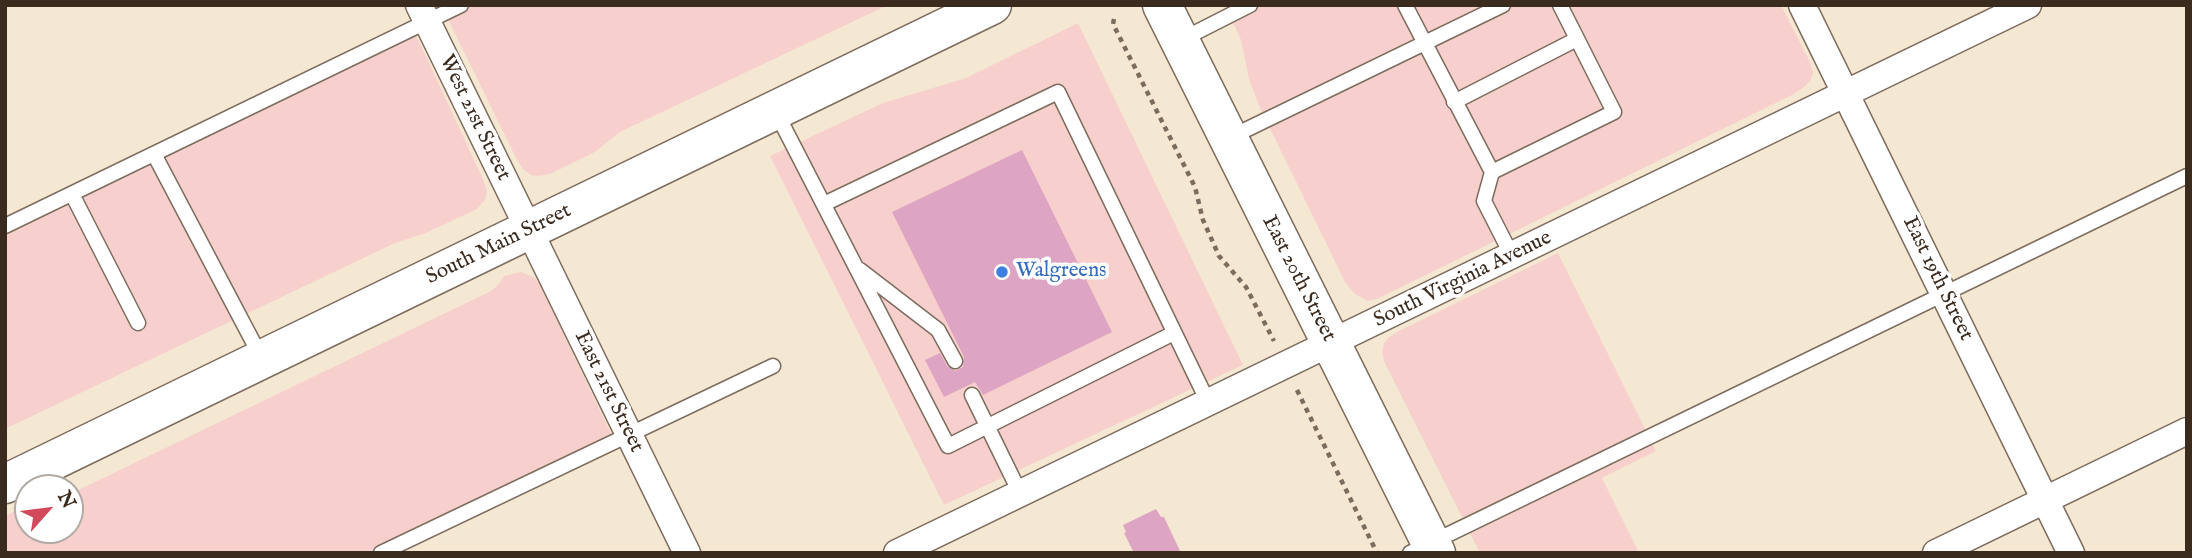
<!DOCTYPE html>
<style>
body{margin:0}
#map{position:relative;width:2192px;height:558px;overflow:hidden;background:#f5e8d2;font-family:"IM FELL English",serif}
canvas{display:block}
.frame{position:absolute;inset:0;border:7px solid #3b2a1e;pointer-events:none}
.north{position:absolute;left:14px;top:474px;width:70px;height:70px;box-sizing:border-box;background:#fff;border:2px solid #b1aaa5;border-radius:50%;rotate:62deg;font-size:19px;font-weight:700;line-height:28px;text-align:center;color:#3b2a1e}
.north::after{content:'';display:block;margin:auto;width:24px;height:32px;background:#d1495b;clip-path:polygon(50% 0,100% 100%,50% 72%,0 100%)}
</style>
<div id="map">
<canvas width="2192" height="558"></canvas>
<div class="frame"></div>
<div class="north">N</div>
</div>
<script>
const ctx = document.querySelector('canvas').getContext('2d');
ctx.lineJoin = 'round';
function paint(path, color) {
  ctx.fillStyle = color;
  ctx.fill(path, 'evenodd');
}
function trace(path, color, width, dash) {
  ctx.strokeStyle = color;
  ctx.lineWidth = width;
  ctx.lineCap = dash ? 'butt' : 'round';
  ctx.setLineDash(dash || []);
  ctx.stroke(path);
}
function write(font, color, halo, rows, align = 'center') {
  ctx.font = font + ' "IM FELL English",serif';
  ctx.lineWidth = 7;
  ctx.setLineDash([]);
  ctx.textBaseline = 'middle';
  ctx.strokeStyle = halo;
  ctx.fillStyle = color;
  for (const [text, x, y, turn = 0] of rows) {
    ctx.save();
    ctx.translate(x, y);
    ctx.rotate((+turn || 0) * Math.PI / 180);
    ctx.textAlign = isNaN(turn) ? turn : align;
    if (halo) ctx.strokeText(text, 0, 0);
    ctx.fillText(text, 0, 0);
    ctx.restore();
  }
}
const built = new Path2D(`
 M441,5H888L620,132L595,152L550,174L539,176L531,175L523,169L517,160Z
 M1225,5H1781L1810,62L1813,73L1810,81L1803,88L1792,95L1377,299L1368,301L1355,294L1345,282L1259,106L1249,79L1241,40Z
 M410,22L483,179L487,191L485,200L477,209L426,233L395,243L5,429V218Z
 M1078,23L1243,365L944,505L770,156L883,103L966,78Z
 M1558,253L1656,451L1602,478L1639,553H1480L1384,361L1382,352L1384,344L1388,338L1397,332Z
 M521,272L535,278L540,285L618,448L402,553H5V516L9,514L28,504V530H70V494L491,291L499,284L504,276Z`);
const building = new Path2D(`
 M1022,150L1112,332L983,395L975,382L944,397L925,360L940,353L947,366L955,371L963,367L964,357L892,212Z
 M1156,509L1161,517H1164L1181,553H1134L1124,533L1126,532L1123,525Z`);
const path = new Path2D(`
 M1114,19L1113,24L1195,187L1203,220L1219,256L1246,287L1274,341
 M1297,390L1377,553`);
const lane = new Path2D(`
 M1405,5L1492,172
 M1181,40L1250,5
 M1454,102L1577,39
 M776,112L948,446L1174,333
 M1231,137L1503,5
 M154,154L261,357
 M72,194L138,323
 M824,204L1058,92L1208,402
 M5,226L461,5
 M1512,256L1484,201L1492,172L1614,112L1560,5
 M860,270L938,330L955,361
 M972,395L1020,493
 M381,553L773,366
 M1410,553L2187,176`);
const street = new Path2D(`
 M419,5L687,553
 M1802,5L2071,553
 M897,553L2028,5
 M1936,553L2187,431`);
const secondary = new Path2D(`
 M1162,5L1436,553`);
const primary = new Path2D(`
 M5,484L992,5`);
const markers = [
 [1002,272,7,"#3f7fe0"]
];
const streetNames = [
 ["West 21st Street",474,118,64],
 ["South Main Street",499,245,-26],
 ["East 20th Street",1298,279,63],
 ["East 19th Street",1937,279,64],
 ["South Virginia Avenue",1463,280,-26],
 ["East 21st Street",608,392,64]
];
const shopNames = [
 ["Walgreens",1016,272]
];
paint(built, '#f7d0cd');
paint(building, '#dea4c3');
trace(lane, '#7c6c5d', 17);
trace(street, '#7c6c5d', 29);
trace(secondary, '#7c6c5d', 41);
trace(primary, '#7c6c5d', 41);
trace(path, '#7c6c5d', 4.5, [5, 5]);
trace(lane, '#fff', 14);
trace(street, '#fff', 26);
trace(secondary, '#fff', 38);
trace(primary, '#fff', 38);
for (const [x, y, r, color] of markers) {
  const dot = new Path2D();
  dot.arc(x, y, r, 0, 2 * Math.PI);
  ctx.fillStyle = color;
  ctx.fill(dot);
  trace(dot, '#fff', 2.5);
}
write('21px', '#3b2a1e', '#fff', streetNames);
write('21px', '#366cbe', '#fff', shopNames, 'left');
</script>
